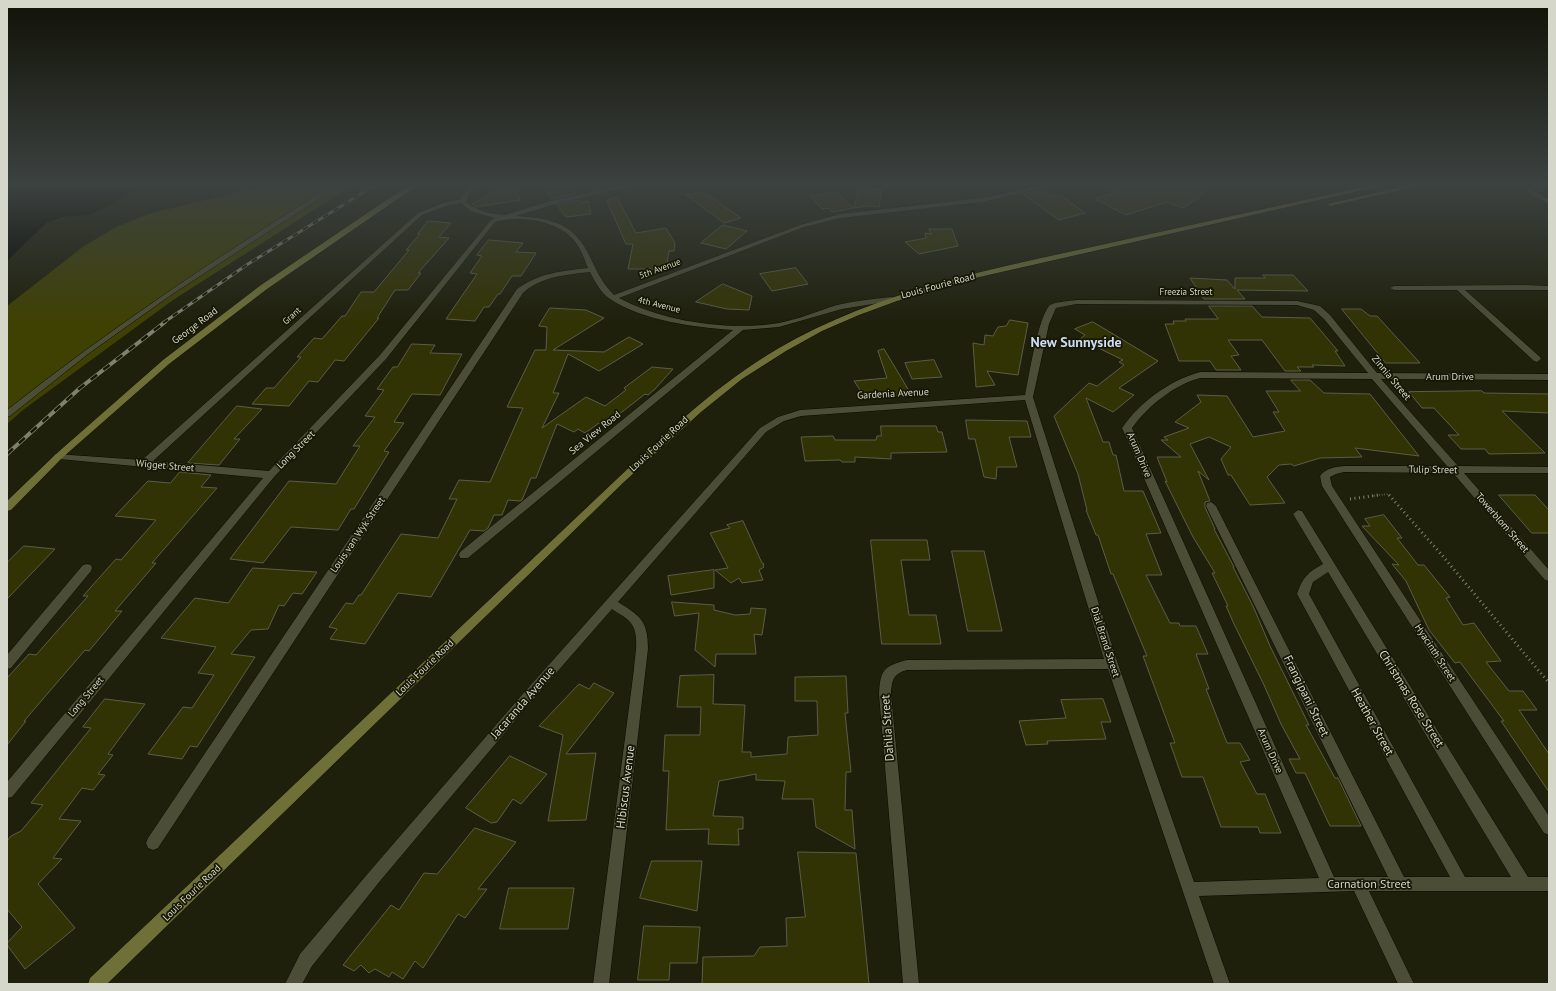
<!DOCTYPE html>
<style>
body{margin:0}
#map{position:relative;width:1556px;height:991px;overflow:hidden;background:#1f200c;font-family:"PT Sans",sans-serif}
canvas{display:block}
.frame{position:absolute;inset:0;border:8px solid #d5d7ca;pointer-events:none}
</style>
<div id="map">
<canvas width="1556" height="991"></canvas>
<div class="frame"></div>
</div>
<script>
const ctx = document.querySelector('canvas').getContext('2d');
ctx.lineJoin = 'round';
function paint(path, color) {
  ctx.fillStyle = color;
  ctx.fill(path, 'evenodd');
}
function trace(path, color, width, dash) {
  ctx.strokeStyle = color;
  ctx.lineWidth = width;
  ctx.lineCap = dash ? 'butt' : 'round';
  ctx.setLineDash(dash || []);
  ctx.stroke(path);
}
function write(font, color, halo, rows, align = 'center') {
  ctx.font = font + ' "PT Sans",sans-serif';
  ctx.lineWidth = 3.5;
  ctx.setLineDash([]);
  ctx.textBaseline = 'middle';
  ctx.strokeStyle = halo;
  ctx.fillStyle = color;
  for (const [text, x, y, turn = 0] of rows) {
    ctx.save();
    ctx.translate(x, y);
    ctx.rotate((+turn || 0) * Math.PI / 180);
    ctx.textAlign = isNaN(turn) ? turn : align;
    if (halo) ctx.strokeText(text, 0, 0);
    ctx.fillText(text, 0, 0);
    ctx.restore();
  }
}
const green = new Path2D(`
 M268,185H353L173,300L23,410L7,424V306L84,246L118,226L152,213Z`);
const water = new Path2D(`
 M7,185H139L118,200L89,215L62,217L46,223L7,261Z`);
const building = new Path2D(`
 M541,185H568L576,194L552,199Z
 M1102,185H1206L1202,196L1183,208L1167,202L1126,215L1095,199L1115,192Z
 M516,187L520,200L476,207L472,204L499,189Z
 M865,188L882,189L879,207L867,206L854,208L858,190H864Z
 M1038,191L1054,196L1060,195L1085,213L1059,220L1023,194Z
 M704,192L741,218L724,223L686,195Z
 M837,192L853,208L832,212L828,208L822,209L811,197Z
 M617,197L636,233L666,228L675,243L674,251H669L666,269H628L633,244H626L607,201Z
 M581,200L582,202L588,201L591,214L566,217L557,205Z
 M428,221L451,223L439,237L449,238L418,273H421L408,290H395L377,318H379L344,361L335,360L318,382L309,381L289,406L252,404L266,388H274L301,357H297L314,338L322,339L342,316H345L361,292H374L409,250H406L420,234H418Z
 M723,225L747,231L726,249L701,243Z
 M929,229H952L958,246L919,254L905,242L926,238L925,233L931,234Z
 M489,240L523,243L516,252L536,253L521,276H512L500,294H498L489,307H484L475,321L446,319L477,274L470,273L482,256L477,255Z
 M796,268L808,284L772,291L760,274Z
 M1263,275H1293L1308,291L1237,290L1245,299H1204L1190,278L1227,280L1235,289V278H1265Z
 M723,284L752,296L749,310L727,309L696,302Z
 M1209,306H1252L1262,317L1310,318L1338,351H1335L1345,366L1312,365L1314,367H1297L1301,371H1285L1262,340H1228L1239,355L1231,356L1241,370H1216L1210,361H1179L1165,324H1174L1173,321H1186L1185,319H1218Z
 M550,308L586,310L604,318L553,350L604,352L629,337L643,344L599,371L568,354L553,393H559L542,428L586,397L605,406L626,390L624,388L652,367L673,369L655,389L648,395L645,394L604,426L599,423L585,433L578,429L574,432L557,424L536,478H531L522,500L520,501L508,500L502,515H494L488,528L484,531L470,530L431,597L398,593L365,644L330,639L337,629L329,627L346,603L353,604L359,595H361L401,534L438,538L457,499H449L459,480L490,482L523,408L507,407L535,350H546L547,327L539,326Z
 M1342,309H1361L1370,316H1377L1420,363H1386Z
 M1010,320L1028,323L1018,375L987,371L995,385L976,387L973,343L984,345L985,335L993,336L998,327L1006,326Z
 M1093,322L1158,361L1119,388L1134,395L1113,412L1086,398L1103,442H1109L1113,455H1116L1124,491H1143L1161,533L1146,534L1162,575H1146L1170,623H1179L1180,626H1196L1208,654H1196L1209,689H1206L1227,743H1240L1250,760L1240,762L1257,794H1265L1281,833H1260L1258,827H1221L1203,777H1182L1170,743H1175L1143,656H1147L1113,574H1111L1098,535H1096L1086,510H1087L1078,474L1054,416L1089,383L1097,386L1124,365L1119,362L1123,360L1080,339L1085,335L1075,329Z
 M412,344L435,345L430,353L462,354L440,395L412,394L394,422L404,423L384,451L389,452L354,509H351L338,530L291,527L263,563L230,559L289,481L336,484L360,446H353L375,417L365,416L384,390L377,389L393,367H397Z
 M884,349L911,394L866,399L854,381L887,378L878,351Z
 M934,360L942,377L912,379L905,363Z
 M1291,380H1310L1324,393L1370,394L1419,456L1355,448L1362,457L1320,458L1294,466L1291,464L1279,465L1267,477L1285,503L1250,505L1231,475H1228L1221,459L1231,447L1209,437L1190,444L1209,480L1198,471L1210,501L1205,502V507L1215,529H1214L1234,567H1233L1253,606L1270,646L1309,725H1306L1335,778H1338L1361,826H1330L1305,773H1296L1289,759H1300L1281,724L1264,685L1234,624L1226,606H1228L1212,573H1215L1193,537L1165,481L1167,482L1157,457H1181L1161,440H1168L1164,437L1189,428L1175,422L1201,402L1197,395L1227,396L1253,437L1285,431L1273,412H1279L1266,391H1300Z
 M1482,391L1484,393L1549,394V413L1502,411L1545,453L1489,454L1485,449H1461L1448,435H1459L1434,408H1422L1409,392Z
 M237,406L262,409L234,439H240L219,465L188,463Z
 M966,420L1027,421L1031,437H1009L1017,467H997L996,479L984,477L975,439H969Z
 M881,426H936L938,432H942L947,452L891,453V459L855,457V462H842L840,460L805,461L801,437L833,436L835,440H876L877,436H881Z
 M180,472L211,475L201,487L217,488L152,563H156L115,611H122L89,651L85,650L24,721H26L7,745V678L29,654L36,655L88,596H83L116,559L121,560L156,520L115,516L148,481L170,483Z
 M1499,495H1535L1549,510V533H1532Z
 M1384,515L1402,538H1397L1418,565H1424L1450,597L1446,598L1463,625L1474,623L1501,661L1486,662L1509,691H1523L1537,710H1519L1549,754V792L1501,721H1504L1460,662L1455,663L1429,630L1406,581L1392,564L1399,565L1362,526H1370L1365,519Z
 M743,521L762,563L764,564L763,565L764,567L759,570L763,580L742,583L739,578L731,583L715,570L728,568L710,533L730,528L727,525Z
 M871,540H927L930,560H901L909,615H936L941,644H882Z
 M24,546L55,549L7,599V563Z
 M952,551H984L1002,631H968Z
 M253,568L317,572L302,594L293,593L284,606L279,605L268,629L251,630L231,654L255,657L197,747L190,746L182,759L148,754L183,707L192,708L214,675L198,673L216,647L161,638L195,598L228,603Z
 M714,570V588L671,595L668,576Z
 M672,602L714,605V610L735,615L750,614L751,608L766,609L762,635L754,634L756,654H716L715,667L695,650L699,613L675,616Z
 M714,675L713,704L745,705L742,752H751V757L787,754L788,737L818,735L817,701H795V677L846,676L848,713H845L851,772H846L845,810H852L855,849L816,827L813,799H782L785,781L756,780V774L719,781L713,816L743,817V829H738L739,845L708,844L709,829L666,830L669,771H663L665,735H700L701,707H677L680,676Z
 M594,683L614,693L566,754L596,753L586,820L548,821L563,735L539,726L579,684L589,689Z
 M105,699L145,704L108,754L113,755L98,774L105,775L93,790L82,788L59,819L81,821L53,858L62,859L38,884L75,928L25,969L7,945V943L22,927L7,909V841L11,836L21,831L43,805L31,803L91,728L83,727Z
 M1103,699L1111,722H1101L1106,739L1047,741L1048,744L1026,745L1019,721L1066,718L1061,700Z
 M510,756L547,774L521,804L513,799L497,822L491,823L466,808Z
 M475,828L516,842L478,889H487L465,918L458,914L423,968L415,961L403,979L392,972L389,977L375,969L369,973L361,965L354,971L343,965L391,905L399,910L424,873L437,874Z
 M798,852L856,853L869,984H702L703,957L754,956L760,947L787,946L786,918L805,917Z
 M652,861H702L697,911L640,898Z
 M509,888H574L568,929H500Z
 M644,926L700,927L697,963H670L669,980H638Z`);
const pathFar1 = new Path2D(`
 M1372,496L1388,494L1390,496`);
const path = new Path2D(`
 M1389,495L1441,554L1549,683
 M1350,499L1379,495`);
const lane = new Path2D(`
 M333,185H340L171,295L88,354L10,416L7,417V410C111,328 220,255 333,185Z
 M1537,185H1549L1533,190L1549,200V204L1530,194L1526,189Z`);
const street = new Path2D(`
 M471,186L479,185L469,194L467,203L477,209L488,213L505,215L550,201L623,185H636L552,205L516,216C552,218 575,223 591,259C597,272 603,284 614,295L800,225L840,214L982,198L1043,185H1056L982,202L840,218L804,227L619,298C664,322 729,331 779,323C799,319 818,311 837,305C855,301 873,299 891,297L895,299L891,301L842,309L779,327L743,330L468,558H460L459,555L460,552L733,330C694,327 643,321 610,299C601,293 595,282 590,272C566,275 542,276 523,293L158,848L153,850L148,848L146,843L148,838L517,289C538,273 563,271 588,268C584,258 580,246 572,238C555,220 518,215 495,222L386,359L274,477L12,797L7,798V782L263,478L59,459L56,458L54,456L56,454L142,460L418,213L443,203L461,199L465,191ZM461,203L472,212L495,218L491,220L380,355L269,471L153,461L422,215L446,206Z
 M1524,285L1549,286V290H1465L1540,357L1541,359L1537,362L1534,361L1457,290H1394L1390,288L1394,286Z
 M1076,300L1297,301L1320,306L1330,315L1377,373L1549,374V380L1381,379L1458,466L1549,467V473H1464L1549,570V581L1545,580L1453,473L1344,472L1336,474L1330,477L1332,486L1549,816V835L1544,833L1322,486L1320,476C1326,468 1335,467 1344,466H1447L1372,379L1200,378C1174,385 1148,406 1132,428L1334,877H1388L1206,506L1207,503L1211,502L1216,506L1404,877H1450L1297,594C1302,578 1309,571 1323,564L1293,514L1298,510L1302,511L1528,877H1549V891H1369L1414,984H1398L1354,891L1199,896L1230,984H1214L1108,669L907,670C893,674 892,680 891,694L919,984H903L879,694C880,670 884,666 907,660L1104,659L1025,400L801,416L784,421L766,432L618,602C640,616 648,620 648,649L609,984H593L634,669C635,654 641,631 628,620C623,615 617,613 612,609L529,704L380,881L312,966L302,984H285L300,954L370,871L521,696L760,428L778,417L800,410L1025,395C1029,375 1038,319 1049,306C1052,302 1071,301 1076,300ZM1076,304L1297,305L1314,310L1324,319L1368,373L1200,372C1170,380 1140,402 1122,428L1319,878L1194,882L1118,664L1033,397L1049,324L1056,308ZM1328,572L1511,877H1465L1309,594L1313,582Z
 M87,564L91,565L92,568L91,571L11,668L7,669V655L83,565Z`);
const secondary = new Path2D(`
 M410,185H418L267,289L169,364L62,458L11,510L7,511V501L56,454L163,360L261,285L385,201Z
 M1372,185H1385L975,278L897,301L859,315L822,331L786,351L742,379L701,412L624,482L107,984H88L90,978L618,478C668,431 719,383 779,348C877,291 991,269 1101,245C1191,225 1282,205 1372,185Z
 M1410,185H1424L1330,206L1327,204Z`);
const railFar1 = new Path2D(`
 M163,323L248,264L375,185`);
const rail = new Path2D(`
 M7,454L80,388L165,322`);
const farStreetnames = [
 ["5th Avenue",660,269,-20],
 ["Freezia Street",1186,292],
 ["4th Avenue",659,305,14],
 ["Grant",292,316,-42]
];
const streetNames = [
 ["Louis Fourie Road",938,286,-15],
 ["George Road",195,326,-37],
 ["Arum Drive",1450,377],
 ["Zinnia Street",1391,378,50],
 ["Gardenia Avenue",893,394,-3],
 ["Sea View Road",595,433,-39],
 ["Louis Fourie Road",659,444,-43],
 ["Long Street",296,450,-45],
 ["Arum Drive",1139,455,67],
 ["Wigget Street",165,466,5],
 ["Tulip Street",1433,470,1],
 ["Towerblom Street",1502,523,49],
 ["Louis van Wyk Street",358,535,-56],
 ["Dial Brand Street",1105,642,72],
 ["Hyacinth Street",1435,653,57],
 ["Louis Fourie Road",425,668,-44],
 ["Long Street",86,697,-50],
 ["Arum Drive",1270,751,66],
 ["Louis Fourie Road",192,893,-44]
];
const nearStreetnames = [
 ["Frangipani Street",1306,696,64],
 ["Christmas Rose Street",1411,699,58],
 ["Jacaranda Avenue",523,703,-49],
 ["Heather Street",1372,722,61],
 ["Dahlia Street",888,728,-94],
 ["Hibiscus Avenue",626,787,-83],
 ["Carnation Street",1369,885]
];
const districtNames = [
 ["New Sunnyside",1076,343]
];
paint(green, '#3f4103');
paint(water, '#070700');
paint(building, '#323304');
trace(building, '#5b5d46', 1);
trace(lane, '#090a00', 1);
trace(street, '#090a00', 1);
trace(secondary, '#090a00', 1);
trace(pathFar1, '#808271', 2, [0.5, 2]);
trace(path, '#808271', 3, [1, 3.5]);
paint(lane, '#4b4d36');
paint(street, '#4b4d36');
paint(secondary, '#6e7037');
trace(railFar1, '#7f8170', 3);
trace(rail, '#7f8170', 4);
trace(railFar1, '#161704', 2, [6]);
trace(rail, '#161704', 2.5, [8]);
const sky = ctx.createLinearGradient(0, 0, 0, 324);
sky.addColorStop(0, '#111207');
sky.addColorStop(0.57, '#3c4240');
sky.addColorStop(1, '#3c424000');
ctx.fillStyle = sky;
ctx.fillRect(0, 0, 1556, 324);
write('9px', '#d5d7ca', '#161704', farStreetnames);
write('10px', '#d5d7ca', '#161704', streetNames);
write('12px', '#d5d7ca', '#161704', nearStreetnames);
write('bold 14px', '#cdddf7', '#161704', districtNames);
</script>
